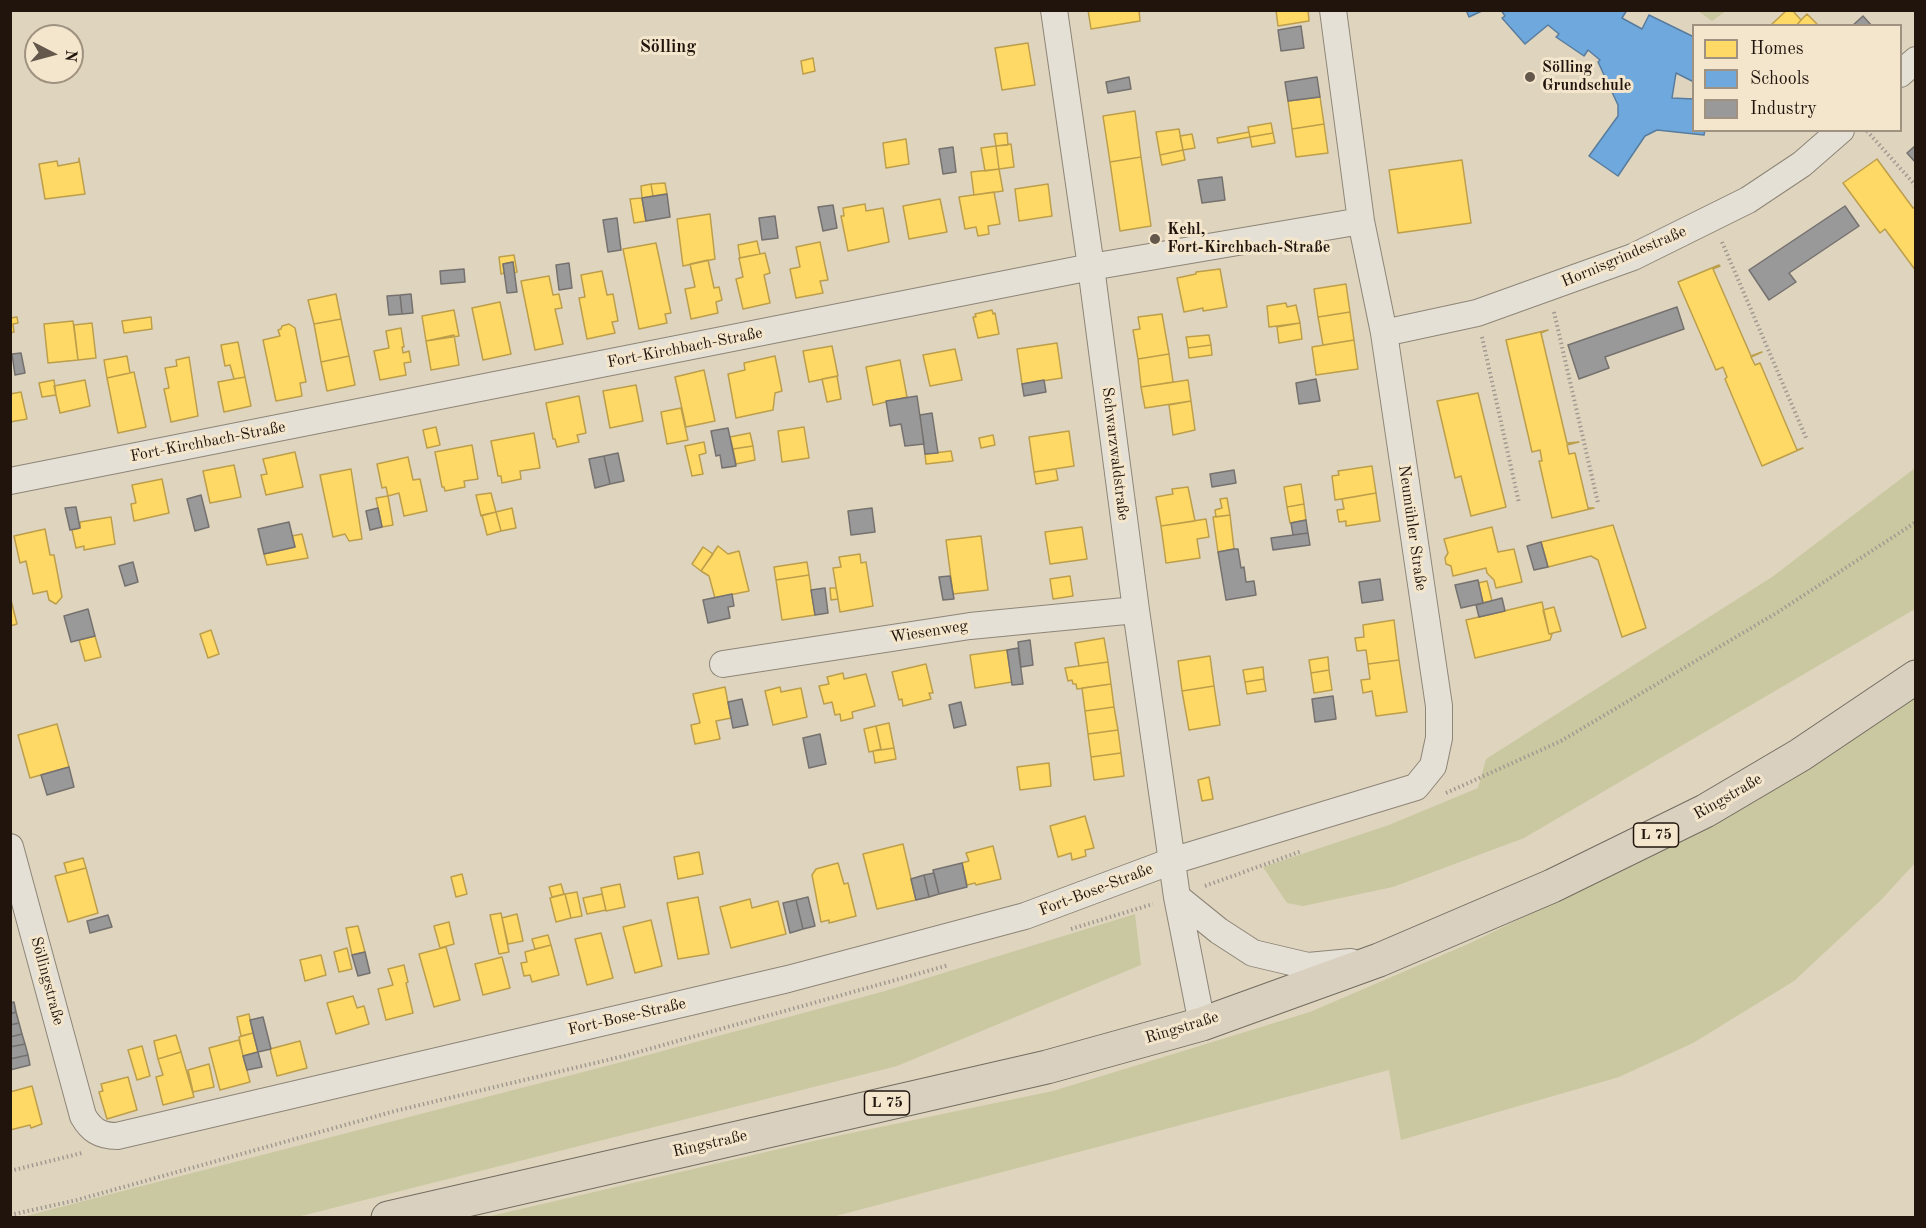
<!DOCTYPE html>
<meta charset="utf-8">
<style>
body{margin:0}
#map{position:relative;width:1926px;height:1228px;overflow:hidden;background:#dfd4bd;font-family:"Old Standard TT",serif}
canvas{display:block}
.frame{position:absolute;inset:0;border:12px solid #21140d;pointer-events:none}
.legend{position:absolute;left:1692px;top:24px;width:210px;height:108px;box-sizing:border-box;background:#f3e6cc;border:2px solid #9f9280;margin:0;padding:8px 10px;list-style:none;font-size:18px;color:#21140d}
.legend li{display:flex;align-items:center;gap:12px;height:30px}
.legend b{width:30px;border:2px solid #9f9280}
.north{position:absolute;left:24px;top:24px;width:60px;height:60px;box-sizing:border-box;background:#f3e6cc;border:2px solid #9f9280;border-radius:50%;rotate:96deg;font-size:16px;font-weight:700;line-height:24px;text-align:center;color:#21140d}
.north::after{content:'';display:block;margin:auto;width:21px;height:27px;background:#64574b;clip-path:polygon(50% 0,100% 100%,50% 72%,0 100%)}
</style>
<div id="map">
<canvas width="1926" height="1228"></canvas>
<div class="frame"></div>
<ul class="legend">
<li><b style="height:16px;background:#ffd966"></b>Homes</li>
<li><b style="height:16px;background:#6fa8dc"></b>Schools</li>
<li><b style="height:16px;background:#999"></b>Industry</li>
</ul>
<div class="north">N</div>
</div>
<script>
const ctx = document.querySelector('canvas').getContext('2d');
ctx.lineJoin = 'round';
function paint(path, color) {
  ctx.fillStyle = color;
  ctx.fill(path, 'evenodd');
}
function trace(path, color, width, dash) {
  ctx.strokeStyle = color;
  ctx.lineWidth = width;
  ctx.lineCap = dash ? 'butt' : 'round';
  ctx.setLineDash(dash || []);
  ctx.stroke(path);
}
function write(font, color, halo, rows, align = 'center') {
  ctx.font = font + ' "Old Standard TT",serif';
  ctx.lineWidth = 6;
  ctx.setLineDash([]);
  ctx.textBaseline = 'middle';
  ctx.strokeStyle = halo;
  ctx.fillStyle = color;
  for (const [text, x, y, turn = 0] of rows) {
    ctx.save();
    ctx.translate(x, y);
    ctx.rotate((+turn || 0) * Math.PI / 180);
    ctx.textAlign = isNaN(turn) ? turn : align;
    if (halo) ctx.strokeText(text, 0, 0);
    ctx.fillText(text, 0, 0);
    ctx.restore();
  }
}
const green = new Path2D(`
 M1698,11H1726L1712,21Z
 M1915,468V609L1524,838L1393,887L1303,906L1287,903L1263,867L1389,825L1478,788L1486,759L1772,577Z
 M1915,694V863L1881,900L1794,981L1693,1043L1619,1077L1401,1140L1389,1070L832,1217L482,1218L818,1140L1053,1091L1310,1012L1468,944L1642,860Z
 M1135,914L1141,965L897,1066L297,1217H22L618,1063L885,991Z`);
const homes = new Path2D(`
 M1088,10H1139L1140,21L1091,29Z
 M1276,10H1308L1309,21L1278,26Z
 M1787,10H1792L1801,20L1796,26H1774L1772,24Z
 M1807,14L1819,26H1796L1801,20Z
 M1028,43L1035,85L1002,90L995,48Z
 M813,58L815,71L803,74L801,61Z
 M1320,97L1324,124L1292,129L1288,101Z
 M1135,111L1141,157L1110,162L1103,116Z
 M1271,123L1273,133L1250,137L1248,127Z
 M1324,124L1328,153L1296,157L1292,129Z
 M1179,129L1183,150L1160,155L1156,132Z
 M1249,132L1250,137L1218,143L1217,138Z
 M1007,133L1008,145L996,146L994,134Z
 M1273,133L1275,143L1252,147L1250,137Z
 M1192,134L1195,148L1183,150L1180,136Z
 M906,139L909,164L886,168L883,143Z
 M1011,144L1014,167L999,169L996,146Z
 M996,146L999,169L985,171L981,148Z
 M1183,150L1185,160L1162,165L1160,155Z
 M1141,157L1151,226L1120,231L1110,162Z
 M79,158L85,194L45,199L39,164L57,161L58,166L79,162Z
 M1877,159L1913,208L1916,207V271L1885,229L1880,233L1843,183Z
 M1462,160L1471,223L1398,233L1389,170Z
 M999,169L1003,191L974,195L971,172Z
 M665,183L667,194L653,196L651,184Z
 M651,184L653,196L642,198L641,186Z
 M1048,184L1052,216L1019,221L1015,189Z
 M994,192L1000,224L988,226L989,234L978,236L976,227L965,229L959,197Z
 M642,198L646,221L634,223L630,199Z
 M940,199L947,232L909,239L903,206Z
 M865,204L866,211L883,208L889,242L848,251L841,216H844L843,208Z
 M710,214L715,259L683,266L677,219Z
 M757,241L760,254L740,258L738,245Z
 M820,242L828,280L820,281L823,293L796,298L790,269L800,267L796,247Z
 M656,243L671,313L665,314L667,323L639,329L623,249Z
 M765,253L770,273L764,275L770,303L743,309L736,279L743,277L739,258Z
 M514,255L517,272L514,273L513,262L503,264L504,273L501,274L499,257Z
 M708,260L714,288L719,287L722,300L716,302L718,313L691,319L685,289L695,287L690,264Z
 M1719,265L1720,266L1713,269L1751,356L1762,352L1751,357L1755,365L1760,363L1797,450L1803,448L1762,466L1725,379L1727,377L1723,367L1716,370L1678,282Z
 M1220,269L1227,307L1203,311V308L1184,312L1177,278L1196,274V272Z
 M602,271L607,295L613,294L618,321L612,322L615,333L587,339L579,298L585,297L581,275Z
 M549,276L553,295L559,294L562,308L555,309L563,344L535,350L521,281Z
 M1346,284L1350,312L1318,317L1314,289Z
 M336,294L341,319L314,324L308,300Z
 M500,302L511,354L483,360L472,308Z
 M1286,303L1287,307L1296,305L1300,323L1269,327L1267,306Z
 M454,310L459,336L426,341L422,316Z
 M992,310L993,314L995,313L999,334L978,338L973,317H976L975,314Z
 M1350,312L1354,340L1323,345L1318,317Z
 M1162,314L1169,354L1138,359L1133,330L1140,329L1138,317Z
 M17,317L18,323L13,324L14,332L10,333V318Z
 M151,317L152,329L124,333L122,321Z
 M341,319L349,356L321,362L314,324Z
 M73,321L78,360L48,363L44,324Z
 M92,323L96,358L78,360L74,325Z
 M1300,323L1302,339L1279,343L1277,327Z
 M289,324L295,328L306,382L300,383L302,396L276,401L263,340L280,336L278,330L281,329L282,326Z
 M401,328L404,347H402L403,353L409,351L411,362L404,363L406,375L380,380L374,351L389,348L386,331Z
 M1548,330L1541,333L1567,443L1579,442L1567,445L1569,454L1575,453L1588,508H1594L1552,518L1539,461H1542L1540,450L1532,452L1506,340Z
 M454,335L459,365L431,370L426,341Z
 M1209,335L1211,345L1188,348L1186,337Z
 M1354,340L1358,369L1316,375L1312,347Z
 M238,342L245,377L234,379L230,365L225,366L221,345Z
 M1057,343L1062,378L1022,384L1017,349Z
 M1211,345L1212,355L1189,358L1188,348Z
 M832,346L838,376L809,382L803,351Z
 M955,349L962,380L930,386L923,355Z
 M1169,354L1173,382L1141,387L1138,359Z
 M127,356L130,373L107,378L104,360Z
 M349,356L355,385L327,391L321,362Z
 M775,356L782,391L775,393L773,410L736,418L728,374L745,370L744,363Z
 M189,357L198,416L171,422L164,389L169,388L165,368L177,366L176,360Z
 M900,360L907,397L873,405L866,367Z
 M704,370L715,421L686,427L675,377Z
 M134,372L146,427L118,433L107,378Z
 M837,376L841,399L827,402L822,379Z
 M245,377L251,406L224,412L218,382Z
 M54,380L56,395L42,397L39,383Z
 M85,380L90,406L60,413L54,386Z
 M1188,380L1191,401L1145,408L1141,387Z
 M636,385L643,421L610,428L603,391Z
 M21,392L27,419L10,422V394Z
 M1478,393L1506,507L1471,516L1461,476L1455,478L1437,401Z
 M579,396L586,433L577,435L579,442L557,447L555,439H553L546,403Z
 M1191,401L1195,430L1173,435L1169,405Z
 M681,408L688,440L667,444L661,412Z
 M436,427L440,445L427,448L423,430Z
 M804,427L809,458L782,462L778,431Z
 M1069,431L1074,466L1034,472L1029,437Z
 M534,433L540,468L520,471L521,479L502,483L501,476H498L491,441Z
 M750,433L753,446L733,449L730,437Z
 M993,435L995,445L981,448L979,438Z
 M704,442L706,453L699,455L703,474L692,476L685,446Z
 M472,445L478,479L464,481L465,487L445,491L444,487H442L435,452Z
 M753,446L755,460L736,464L733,449Z
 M951,451L953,461L926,464L925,454Z
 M295,452L303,487L266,495L261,475L267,474L263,459Z
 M408,457L413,480L420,479L427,511L404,516L399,493L388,496L386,487L382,488L377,464Z
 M234,465L241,497L210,503L203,471Z
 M1372,466L1376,493L1335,500L1332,476L1339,475L1338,471Z
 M351,469L362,539L349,541L345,534L333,537L320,475Z
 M1056,469L1058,480L1036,484L1034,472Z
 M162,479L169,513L134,521L131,504L136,503L132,485Z
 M1301,484L1304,504L1287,507L1284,487Z
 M1188,487L1195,521L1161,526L1156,497L1173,494L1172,489Z
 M491,493L496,512L481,516L476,495Z
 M1376,493L1380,521L1346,526V521L1339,522L1337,510L1344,509L1342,499Z
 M388,496L393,525L382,527L376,498Z
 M1227,498L1230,515L1216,517L1215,510L1222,508L1220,499Z
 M1304,504L1306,520L1290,523L1287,507Z
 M512,508L516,528L501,531L496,512Z
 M496,512L501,531L487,535L482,515Z
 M1230,515L1234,549L1218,552L1213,517Z
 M111,517L115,544L84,550V546L76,548L72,530L80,528V522Z
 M1206,519L1209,537L1197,539L1200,558L1166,563L1161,526Z
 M1613,525L1646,628L1622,637L1598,560L1591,556L1548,567L1541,542Z
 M1082,527L1087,559L1050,564L1045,532Z
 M1492,527L1498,552L1514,549L1522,582L1496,588L1494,580L1487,573L1486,568L1453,576L1451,566L1446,564L1445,558L1448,553L1444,539Z
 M45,529L50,555H54L62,597L56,604L49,600L47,591L33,594L26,561L20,563L14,536Z
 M302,534L308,558L267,565L264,554L295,547L292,536Z
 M981,536L988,590L953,594L946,540Z
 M718,546L728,554L739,551L749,591L715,598L709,576L701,571Z
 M703,547L713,554L701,571L692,564Z
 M860,554L861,563L866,562L873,606L840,612L833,568L841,567L839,557Z
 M807,562L809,575L776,580L774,567Z
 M809,575L815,615L782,620L776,580Z
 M1070,576L1073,596L1053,599L1050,579Z
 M1487,581L1492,601L1483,603L1478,583Z
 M830,588H836L838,599L831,600Z
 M10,596L17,624L10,626Z
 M1542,602L1549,634H1552L1550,640L1475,658L1466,620Z
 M1554,607L1561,631L1549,634L1543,610Z
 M1394,620L1399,660L1368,664L1366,650L1357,651L1355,638L1364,637L1363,625Z
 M211,630L219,654L208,658L200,634Z
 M95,636L101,657L85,661L79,640Z
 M1104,638L1108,662L1079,666L1075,643Z
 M1007,650L1012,682L975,688L970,655Z
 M1210,656L1214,686L1182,691L1178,661Z
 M1328,657L1329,670L1311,673L1309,660Z
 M1399,660L1407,712L1376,716L1372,691L1363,693L1361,680L1370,679L1368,664Z
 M1108,662L1111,684L1077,689L1076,684H1073L1072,680L1068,681L1065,668Z
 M926,664L933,693H929L931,699L903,706L902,699L899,700L892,672Z
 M1263,667L1264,679L1245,682L1243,670Z
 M1329,670L1332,690L1314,693L1311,673Z
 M843,673L844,679L866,674L875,706L852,712L853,718L841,721L840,714L835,715L832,702L824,704L819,686L829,684L827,677Z
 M1264,679L1266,691L1247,694L1245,682Z
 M1111,684L1114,707L1085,711L1082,688Z
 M1214,686L1220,725L1189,730L1182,691Z
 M725,687L731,718L716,721L720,739L695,744L691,725L700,723L693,694Z
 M780,687L781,692L801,688L807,717L773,725L765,691Z
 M1114,707L1118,730L1088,734L1085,711Z
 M889,723L894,748L881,750L876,726Z
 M57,724L69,767L30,778L18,735Z
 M876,726L881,749L869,752L864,729Z
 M1118,730L1121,753L1091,757L1088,734Z
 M894,748L896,759L875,763L873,751Z
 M1121,753L1124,776L1094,780L1091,757Z
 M1049,763L1051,786L1020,790L1017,767Z
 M1209,777L1213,799L1202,801L1198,780Z
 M1085,816L1094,848L1085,850L1086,856L1072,860L1071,853L1058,857L1050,826Z
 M903,844L916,900L877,909L863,854Z
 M993,846L1001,879L976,885L975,883L967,885L962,863L969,861L966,853Z
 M699,852L703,874L678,879L674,857Z
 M83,858L86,868L67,873L64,863Z
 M838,863L844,884L848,883L856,916L829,923V920L821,922L812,875L816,869Z
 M86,868L98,913L68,922L55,876Z
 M462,874L467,894L456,897L451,877Z
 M561,884L564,894L552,897L549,887Z
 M620,884L625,907L606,911L601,888Z
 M577,892L582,916L571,918L565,894Z
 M565,894L571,918L556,922L550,898Z
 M602,894L606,910L587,914L583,898Z
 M698,897L709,954L678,959L667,903Z
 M750,899L752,908L778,901L786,934L731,948L720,907Z
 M501,913L509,952L499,954L490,915Z
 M517,914L523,941L508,944L502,918Z
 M651,920L662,966L635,973L623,927Z
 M449,922L454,944L440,948L434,926Z
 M358,926L365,952L352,955L346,928Z
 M601,933L613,978L587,985L575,939Z
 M548,935L551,945L535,949L532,939Z
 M551,945L559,975L532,982L530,975L524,976L521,963L527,962L525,952Z
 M446,947L460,1000L434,1007L419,954Z
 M347,948L352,969L339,972L334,952Z
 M321,955L326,975L305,981L300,960Z
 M502,957L510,988L483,995L475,964Z
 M404,965L408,982L406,983L413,1013L386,1020L378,989L393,985L388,969Z
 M353,996L357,1008L364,1006L369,1024L336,1034L327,1003Z
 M249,1014L253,1033L241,1036L237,1017Z
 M253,1033L258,1052L243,1056L239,1037Z
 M176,1035L181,1052L158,1059L154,1041Z
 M239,1040L250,1082L220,1090L209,1048Z
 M300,1041L307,1068L277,1076L270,1049Z
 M142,1046L150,1076L137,1080L128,1050Z
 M181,1052L194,1097L163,1105L156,1077L163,1075L158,1059Z
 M209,1064L214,1087L193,1092L188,1070Z
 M128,1077L137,1110L107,1119L99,1092L103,1091L101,1084Z
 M32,1086L42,1124L31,1128L30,1125L10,1130V1092Z`);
const schools = new Path2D(`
 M1466,10H1484L1469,17Z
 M1501,10H1627L1622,18L1642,29L1649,15L1694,37V82L1676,73L1672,98L1694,99V130H1705L1704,135L1657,130L1645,136L1618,176L1589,156L1618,116V105L1598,62L1600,60L1588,50L1584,56L1556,37L1559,34L1548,25L1525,44L1502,18L1505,16Z`);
const industry = new Path2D(`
 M1863,16L1872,26H1852Z
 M1301,26L1304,48L1281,51L1278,30Z
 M1129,77L1131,89L1108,93L1106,82Z
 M1317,77L1320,97L1288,101L1285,82Z
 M1916,145V163L1907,153Z
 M953,147L956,172L943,174L939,149Z
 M1222,177L1225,200L1202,203L1198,180Z
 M667,194L670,217L646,221L642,198Z
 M833,205L837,228L823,231L818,207Z
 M1845,206L1859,226L1789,273L1796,282L1769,300L1749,270Z
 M775,216L778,238L762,240L759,218Z
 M617,218L621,250L608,252L603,220Z
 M513,262L517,292L507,293L503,264Z
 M569,263L572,288L559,290L556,265Z
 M464,269L465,282L441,284L440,271Z
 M411,294L413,313L402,314L400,295Z
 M400,295L402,314L389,315L387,296Z
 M1677,307L1684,329L1605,357L1609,368L1579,379L1568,345Z
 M21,353L25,373L15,375L12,354Z
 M1316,379L1320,401L1299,404L1296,383Z
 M1044,380L1046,392L1024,396L1022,384Z
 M917,396L924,444L905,446L901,424L890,426L886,401Z
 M932,413L938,453L925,454L920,415Z
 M728,428L736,466L722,468L720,455L716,456L711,431Z
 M618,453L624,481L610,484L604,456Z
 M604,456L610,484L595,488L589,459Z
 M1234,470L1236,483L1212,487L1210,474Z
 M201,495L209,527L195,531L187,499Z
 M76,507L80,528L70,530L65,508Z
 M378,508L382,527L370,530L366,511Z
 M872,508L875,532L851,535L848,511Z
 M1306,520L1308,533L1293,535L1291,523Z
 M289,522L295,547L264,554L258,529Z
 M1308,533L1310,545L1273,550L1271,538Z
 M1541,542L1548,567L1534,570L1527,546Z
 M1234,549H1238L1241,568L1244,567L1246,582L1254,581L1256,595L1226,600L1218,552Z
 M133,562L138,582L125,586L119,566Z
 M950,576L954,599L943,600L939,577Z
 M1380,579L1383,600L1362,603L1359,582Z
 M1478,580L1483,603L1461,608L1455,585Z
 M825,588L828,613L815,615L811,590Z
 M732,594L734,606L728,607L730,618L708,623L703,600Z
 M1502,598L1505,611L1479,617L1476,605Z
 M88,609L95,636L71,642L64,616Z
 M1030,640L1033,665L1021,667L1018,642Z
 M1018,648L1023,684L1012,685L1007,650Z
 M1333,696L1336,719L1315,722L1312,699Z
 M742,699L748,725L733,728L728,702Z
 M961,702L966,725L954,728L949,705Z
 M820,734L826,764L809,768L803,738Z
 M69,767L74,787L47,795L41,775Z
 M962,863L967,887L939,894L933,870Z
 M934,873L939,894L929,897L924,875Z
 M924,875L929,897L916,900L911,879Z
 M808,897L815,926L803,929L796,900Z
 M796,900L803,929L790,933L783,903Z
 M108,915L112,927L90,933L87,921Z
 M365,952L370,973L358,976L352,955Z
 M14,1002L16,1012L10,1014V1003Z
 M16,1012L19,1023L10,1025V1014Z
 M263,1017L271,1049L258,1052L250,1020Z
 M19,1023L22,1034L10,1037V1025Z
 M22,1034L25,1044L10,1047V1037Z
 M25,1044L28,1055L10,1059V1047Z
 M258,1052L262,1067L247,1070L243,1056Z
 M28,1055L30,1065L10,1070V1059Z`);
const path = new Path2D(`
 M1867,131L1916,186
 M1722,242L1807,440
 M1554,312L1598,503
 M1482,337L1519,503
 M1446,793L1561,741L1778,612L1916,522
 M1205,886L1302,851
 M1071,929L1153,904
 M10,1171L82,1153
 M10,1215L77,1200L395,1111L624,1056L949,965`);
const street = new Path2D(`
 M1054,10L1091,267L1136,610L1177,897L1202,1024
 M1900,74L1916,60
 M1384,333L1477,313L1633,257L1748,200L1802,164L1841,130
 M10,481L1091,267L1361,221
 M723,664L970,626L1136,610
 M10,847L83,1116C91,1130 100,1136 117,1136L788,979L1025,916L1172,861L1416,787L1433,766L1439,738V706L1384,333L1361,221L1333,10
 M1177,897L1219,931L1253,953L1308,966L1351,962`);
const primary = new Path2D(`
 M388,1218L1047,1067L1202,1024L1379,960L1552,886L1705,811L1800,755L1916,677`);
const markers = [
 [1530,77,6,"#64574b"],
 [1155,239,6,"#64574b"]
];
const shields = [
 [1656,835,45],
 [887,1103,45]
];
const shieldNames = [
 ["L 75",1656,835],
 ["L 75",887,1103]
];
const poiNames = [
 ["Sölling",1542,68],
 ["Grundschule",1542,86],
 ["Kehl,",1167,230],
 ["Fort-Kirchbach-Straße",1167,248]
];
const streetNames = [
 ["Hornisgrindestraße",1624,257,-23],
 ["Fort-Kirchbach-Straße",685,348,-11],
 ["Fort-Kirchbach-Straße",208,442,-11],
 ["Schwarzwaldstraße",1115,454,83],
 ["Neumühler Straße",1412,528,82],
 ["Wiesenweg",929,632,-9],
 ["Ringstraße",1728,797,-30],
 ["Fort-Bose-Straße",1096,890,-21],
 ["Söllingstraße",47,981,75],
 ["Fort-Bose-Straße",627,1017,-13],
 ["Ringstraße",1182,1028,-17],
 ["Ringstraße",710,1144,-13]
];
const neighbourhoodNames = [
 ["Sölling",668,47]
];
paint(green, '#cac8a1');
paint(homes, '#ffd966');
trace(homes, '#bc9e4b', 1.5);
paint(schools, '#6fa8dc');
trace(schools, '#587c9e', 1.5);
paint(industry, '#999');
trace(industry, '#75716f', 1.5);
trace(street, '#8d8578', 28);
trace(primary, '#736c60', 35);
trace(path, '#a09a92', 4, [1.5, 3]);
trace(street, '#e5e0d5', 26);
trace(primary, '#d9d0c0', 33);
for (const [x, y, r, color] of markers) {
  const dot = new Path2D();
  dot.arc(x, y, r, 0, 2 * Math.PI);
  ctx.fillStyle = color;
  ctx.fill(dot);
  trace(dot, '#f3e6cc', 2);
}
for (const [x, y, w] of shields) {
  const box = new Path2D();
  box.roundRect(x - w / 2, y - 12, w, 24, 4.5);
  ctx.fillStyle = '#f3e6cc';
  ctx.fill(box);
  trace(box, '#21140d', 1.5);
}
write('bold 15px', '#21140d', null, shieldNames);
write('bold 16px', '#21140d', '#f3e6cc', poiNames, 'left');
write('16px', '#21140d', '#f3e6cc', streetNames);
write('bold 18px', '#21140d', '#f3e6cc', neighbourhoodNames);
</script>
